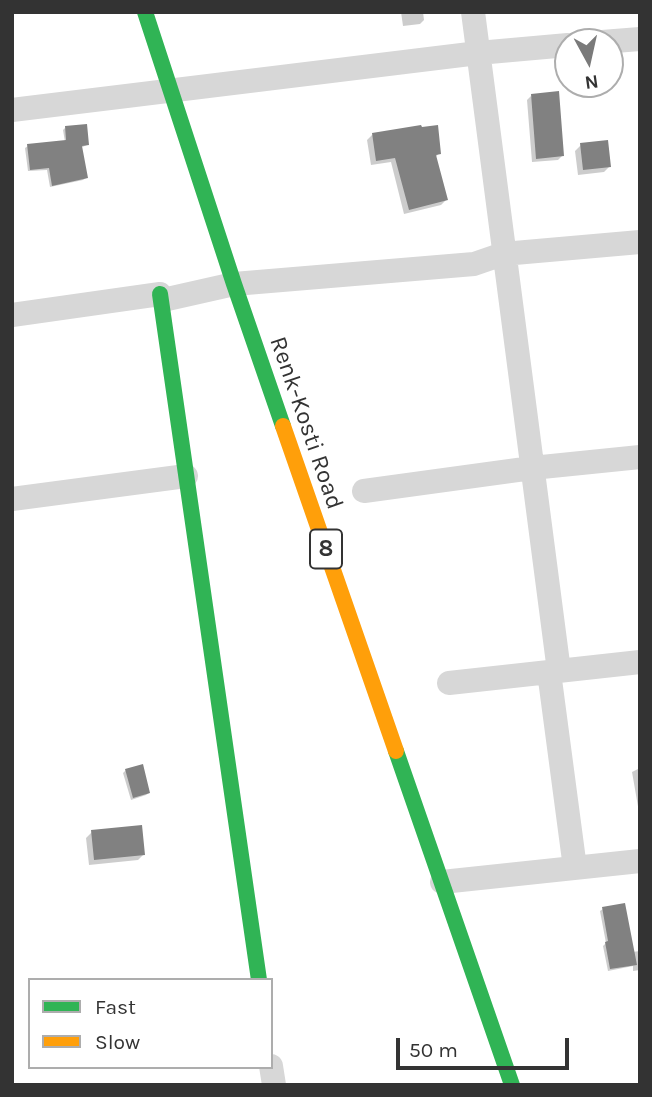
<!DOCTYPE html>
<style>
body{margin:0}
#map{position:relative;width:652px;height:1097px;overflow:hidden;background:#fff;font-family:Karla,sans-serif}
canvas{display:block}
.frame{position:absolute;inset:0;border:14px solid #333;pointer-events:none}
.legend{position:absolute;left:28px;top:978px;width:245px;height:91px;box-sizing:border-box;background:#fff;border:2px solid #adadad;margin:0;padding:9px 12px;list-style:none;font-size:21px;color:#333}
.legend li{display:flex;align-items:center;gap:14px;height:35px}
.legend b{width:35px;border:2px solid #adadad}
.north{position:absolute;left:554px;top:28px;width:70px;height:70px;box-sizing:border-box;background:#fff;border:2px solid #adadad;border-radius:50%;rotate:172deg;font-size:19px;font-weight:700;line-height:28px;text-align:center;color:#333}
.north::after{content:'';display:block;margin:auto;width:24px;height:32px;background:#7a7a7a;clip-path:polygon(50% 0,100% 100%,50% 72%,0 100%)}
.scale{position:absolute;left:396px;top:1038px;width:173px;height:32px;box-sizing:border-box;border:4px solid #333;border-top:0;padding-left:9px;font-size:21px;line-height:24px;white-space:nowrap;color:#333;-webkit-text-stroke:5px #fff;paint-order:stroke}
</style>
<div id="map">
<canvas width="652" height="1097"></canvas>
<div class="frame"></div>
<ul class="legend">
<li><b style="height:9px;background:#30b455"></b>Fast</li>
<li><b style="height:9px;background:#ff9f0a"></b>Slow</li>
</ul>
<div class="north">N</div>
<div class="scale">50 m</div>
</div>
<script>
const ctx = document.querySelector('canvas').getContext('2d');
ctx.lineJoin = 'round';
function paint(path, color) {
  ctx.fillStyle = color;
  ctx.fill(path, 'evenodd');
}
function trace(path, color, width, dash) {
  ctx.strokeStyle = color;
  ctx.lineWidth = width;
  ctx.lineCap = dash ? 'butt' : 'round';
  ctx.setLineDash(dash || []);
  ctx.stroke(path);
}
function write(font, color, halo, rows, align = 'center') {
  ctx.font = font + ' Karla,sans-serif';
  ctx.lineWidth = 7;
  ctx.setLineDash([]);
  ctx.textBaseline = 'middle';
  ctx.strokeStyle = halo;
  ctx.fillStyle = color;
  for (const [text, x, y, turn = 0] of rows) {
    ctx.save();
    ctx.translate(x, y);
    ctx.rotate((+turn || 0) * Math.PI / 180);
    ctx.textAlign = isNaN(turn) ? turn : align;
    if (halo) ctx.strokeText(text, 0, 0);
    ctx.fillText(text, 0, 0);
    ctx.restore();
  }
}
const shadow = new Path2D(`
 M401,12H423L424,20L420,24L403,26Z
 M531,96L562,156L558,160L532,162L527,100Z
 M65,128L87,145L80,148L86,178L83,180L50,187L47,170L28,171L25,148L28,146L65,142L63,130Z
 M372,135L439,153L435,158L446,200L441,205L404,214L391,162L371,165L367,140Z
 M581,145L609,167L604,172L578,175L575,151Z
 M640,768V818L632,772Z
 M126,770L149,793L146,795L131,800L123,773Z
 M92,832L144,854L138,860L89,865L86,838Z
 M603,909L632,952L640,951V970L633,971V966L608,971L603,946L606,943L600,911Z`);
const building = new Path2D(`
 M559,91L564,156L536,159L531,94Z
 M87,124L89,145L82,146L88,178L52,186L49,168L30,170L27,144L66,140L65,126Z
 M421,125L422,127L438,125L441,154L436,155L448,200L409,210L395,158L376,161L372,133Z
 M608,140L611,167L583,170L580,143Z
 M143,764L150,793L133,798L125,769Z
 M142,825L145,855L94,860L91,830Z
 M625,903L637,965L610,969L605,942L608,941L602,907Z`);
const street = new Path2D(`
 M473,12L559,671
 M602,42L640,39
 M12,110L478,53L568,45
 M12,315L160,294L163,300L234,284L474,264L503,254L640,242
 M364,491L532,468L640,457
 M12,499L186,476
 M549,672L575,868
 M449,683L640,662
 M442,882L640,861
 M271,1066L274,1085`);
const fast = new Path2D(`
 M145,12L234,284L283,426
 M160,294L259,980
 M396,751L512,1085`);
const slow = new Path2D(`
 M283,426L396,751`);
const shields = [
 [326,549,32]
];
const shieldNames = [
 ["8",326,549]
];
const streetNames = [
 ["Renk-Kosti Road",306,423,71]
];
paint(shadow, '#0003');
paint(building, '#818181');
trace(street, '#d7d7d7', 24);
trace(fast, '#30b455', 16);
trace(slow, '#ff9f0a', 16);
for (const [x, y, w] of shields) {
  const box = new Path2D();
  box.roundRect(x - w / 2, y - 19.5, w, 39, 5);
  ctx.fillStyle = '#fff';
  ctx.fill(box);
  trace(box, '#333', 2);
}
write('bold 23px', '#333', null, shieldNames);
write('24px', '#333', '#fff', streetNames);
</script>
